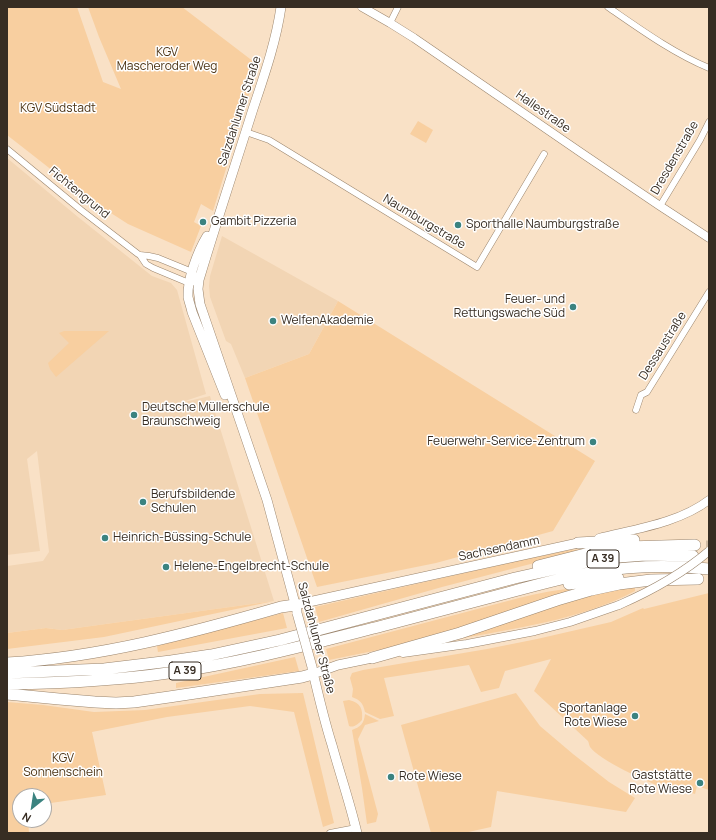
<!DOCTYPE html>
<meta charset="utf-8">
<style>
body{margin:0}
#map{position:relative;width:716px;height:840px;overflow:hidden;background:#f9e1c6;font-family:Manrope,sans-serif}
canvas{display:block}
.frame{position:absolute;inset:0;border:8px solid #372d23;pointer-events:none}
.north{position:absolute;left:12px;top:788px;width:40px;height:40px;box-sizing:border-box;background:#fff;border:1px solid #afaba7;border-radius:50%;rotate:210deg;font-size:11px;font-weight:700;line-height:16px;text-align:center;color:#372d23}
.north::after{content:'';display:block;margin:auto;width:14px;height:18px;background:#3b8380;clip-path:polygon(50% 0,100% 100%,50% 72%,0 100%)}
</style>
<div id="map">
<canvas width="716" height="840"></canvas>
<div class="frame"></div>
<div class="north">N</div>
</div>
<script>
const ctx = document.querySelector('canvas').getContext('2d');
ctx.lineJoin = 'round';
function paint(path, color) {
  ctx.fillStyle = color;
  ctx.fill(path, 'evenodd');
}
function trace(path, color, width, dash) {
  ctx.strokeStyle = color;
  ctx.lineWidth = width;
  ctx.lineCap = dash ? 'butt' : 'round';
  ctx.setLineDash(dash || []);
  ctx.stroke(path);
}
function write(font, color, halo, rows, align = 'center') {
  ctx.font = font + ' Manrope,sans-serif';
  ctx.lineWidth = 3;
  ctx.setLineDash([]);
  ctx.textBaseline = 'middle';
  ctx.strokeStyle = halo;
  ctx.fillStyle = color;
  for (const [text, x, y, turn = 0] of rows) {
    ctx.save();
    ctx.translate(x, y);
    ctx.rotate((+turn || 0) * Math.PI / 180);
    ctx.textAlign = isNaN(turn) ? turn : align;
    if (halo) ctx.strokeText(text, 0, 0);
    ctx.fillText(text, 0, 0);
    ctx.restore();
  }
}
const built = new Path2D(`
 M7,158L78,217L152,276L171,283L177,290L206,394L176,404L210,396L274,601L62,630L46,628L7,633V566L43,561L49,552L37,451L27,459L40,551L7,555Z
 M222,236L338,301L309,354L245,378L231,344L226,341L210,297L209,286L210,276Z`);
const green = new Path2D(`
 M7,7H77L103,82L121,89L99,37L88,7H182L258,65L213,211L201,204L194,222L201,226L191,252L128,224L100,206L62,178L7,135Z
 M418,121L433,130L426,143L410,134Z
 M338,301L595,461L553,531L436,563L317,587L245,378L309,354Z
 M64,331H109L56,377L50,369L48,363L69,343L59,333Z
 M592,548L442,587L319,622L315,607L526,559L571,550Z
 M623,587H635V591C581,620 512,629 452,640C508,621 565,602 623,587Z
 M579,588L563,594L413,643L329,660L326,649L519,598C539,593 559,589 579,588Z
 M709,593V790L697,786L695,794L676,788L675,789C671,789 666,788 662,787C647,782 599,760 590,747C589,745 589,743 588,741L534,691L551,659L505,671L499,688L481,692L469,665L384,678L394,716L380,719L365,712C363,703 360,700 352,697L353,689L350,678L352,673L363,670L487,649L537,639L611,622L643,608L644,609Z
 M274,601L104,637L7,649V633L46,628L62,630Z
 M283,613L287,628L158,652L157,646Z
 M295,657L299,671L176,688V683Z
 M303,693L334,823L323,827L294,712L250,706L167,717L92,732L106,795L44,804V796H20V820H28L29,833H7V702L43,705L94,712L145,710L260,694Z
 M516,693L540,726L573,754L609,782L635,798L626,812L497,791L491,827L464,833H431L401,725Z
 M349,700C361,703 363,709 362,720C358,724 354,728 349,726L343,701Z
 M365,714L379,721L365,725L358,739L378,814L376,822L367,824L362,788L352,730C360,727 364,724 365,714Z`);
const motorwayTunnel = new Path2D(`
 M706,546H709`);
const minor = new Path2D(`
 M608,7C640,29 673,53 709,68
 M390,23L398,7
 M246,132L269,140L477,267L544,154
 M7,149L81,210L138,254
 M660,206L700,140L709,122
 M140,255L149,256L158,258L185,269L192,272L199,280L194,282L189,283L153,268L146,264Z
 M636,410L641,395L647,392L709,292
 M330,833L356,828`);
const tertiary = new Path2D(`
 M362,7L390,23L414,38L583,154L660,206L709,238
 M599,538C635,529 679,523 709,500
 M403,653L467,644L535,631L570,622L619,605`);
const secondary = new Path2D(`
 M281,7C276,42 264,76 253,109C235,166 216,223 199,280L198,289L200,304L267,500L297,611
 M207,236C198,251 187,279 188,297C189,302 191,307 192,312L225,395
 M295,605L578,543
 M312,668C318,694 324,720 332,745C340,774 350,803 357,833
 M313,674L338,665L372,658`);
const motorway = new Path2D(`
 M578,543L634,540
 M538,566L597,551L628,547L695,545
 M569,584L618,578
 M372,658L460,633L557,600L591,590L619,584L651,580L698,579
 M7,663C101,657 191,633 281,607L295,605
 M7,673L104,669L171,661L211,655L280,640L515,578L605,558L645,555L693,556
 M7,684C61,683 115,681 168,673C241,663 311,644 382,626C424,615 465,604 507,593C536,585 565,577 594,572C632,566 671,565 709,569
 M7,694L59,699L95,702L116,703L134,702L169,697L302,677L313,674`);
const tertiaryBridge = new Path2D(`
 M619,605C651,591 682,574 709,551`);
const secondaryBridge = new Path2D(`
 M297,613L312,667`);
const markers = [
 [203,222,4,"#3b8380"],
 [458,225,4,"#3b8380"],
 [573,307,4,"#3b8380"],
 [273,321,4,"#3b8380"],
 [134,415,4,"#3b8380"],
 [593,442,4,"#3b8380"],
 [143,502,4,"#3b8380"],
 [105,538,4,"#3b8380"],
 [166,567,4,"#3b8380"],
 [635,716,4,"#3b8380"],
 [391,777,4,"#3b8380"],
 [700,783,4,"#3b8380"]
];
const shields = [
 [603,559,32],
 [185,671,32]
];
const shieldNames = [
 ["A 39",603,559],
 ["A 39",185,671]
];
const parkNames = [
 ["KGV",167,53],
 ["Mascheroder Weg",167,67],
 ["KGV Südstadt",58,109],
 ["KGV",63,759],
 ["Sonnenschein",63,773]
];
const streetNames = [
 ["Salzdahlumer Straße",240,111,-72],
 ["Hallestraße",543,112,35],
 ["Dresdenstraße",675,158,-60],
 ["Fichtengrund",79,193,39],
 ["Naumburgstraße",424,222,31],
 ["Dessaustraße",663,346,-58],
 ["Sachsendamm",499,549,-12],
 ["Salzdahlumer Straße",316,638,75]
];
const poiNames = [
 ["Gambit Pizzeria",211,222],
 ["Sporthalle Naumburgstraße",466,225],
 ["Feuer- und",565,300,"right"],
 ["Rettungswache Süd",565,314,"right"],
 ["WelfenAkademie",281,321],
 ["Deutsche Müllerschule",142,408],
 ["Braunschweig",142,422],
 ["Feuerwehr-Service-Zentrum",585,442,"right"],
 ["Berufsbildende",151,495],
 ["Schulen",151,509],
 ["Heinrich-Büssing-Schule",113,538],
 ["Helene-Engelbrecht-Schule",174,567],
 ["Sportanlage",627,709,"right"],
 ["Rote Wiese",627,723,"right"],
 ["Gaststätte",692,776,"right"],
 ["Rote Wiese",692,790,"right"],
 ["Rote Wiese",399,777]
];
paint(built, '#f2d5b4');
paint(green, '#f8cfa0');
trace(motorwayTunnel, '#d2bda5', 11, [11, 5.5]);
trace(minor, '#9b856d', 7);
trace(tertiary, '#9b856d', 9);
trace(secondary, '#9b856d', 10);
trace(motorway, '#9b856d', 12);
trace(minor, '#fff', 6);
trace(tertiary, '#fff', 8);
trace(secondary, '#fff', 9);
trace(motorway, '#fff', 11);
trace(tertiaryBridge, '#9b856d', 9, []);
trace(secondaryBridge, '#9b856d', 10, []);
trace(tertiaryBridge, '#fff', 8);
trace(secondaryBridge, '#fff', 9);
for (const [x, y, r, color] of markers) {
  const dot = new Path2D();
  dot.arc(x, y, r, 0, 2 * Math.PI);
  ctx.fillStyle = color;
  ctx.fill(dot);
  trace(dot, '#fff', 1.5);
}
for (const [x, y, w] of shields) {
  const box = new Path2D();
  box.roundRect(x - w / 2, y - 9, w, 18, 3);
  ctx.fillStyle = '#fff';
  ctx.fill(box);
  trace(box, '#372d23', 1);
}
write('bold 11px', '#372d23', null, shieldNames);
write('12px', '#4c3415', '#fff', parkNames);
write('12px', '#372d23', '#fff', streetNames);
write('12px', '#372d23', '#fff', poiNames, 'left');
</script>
